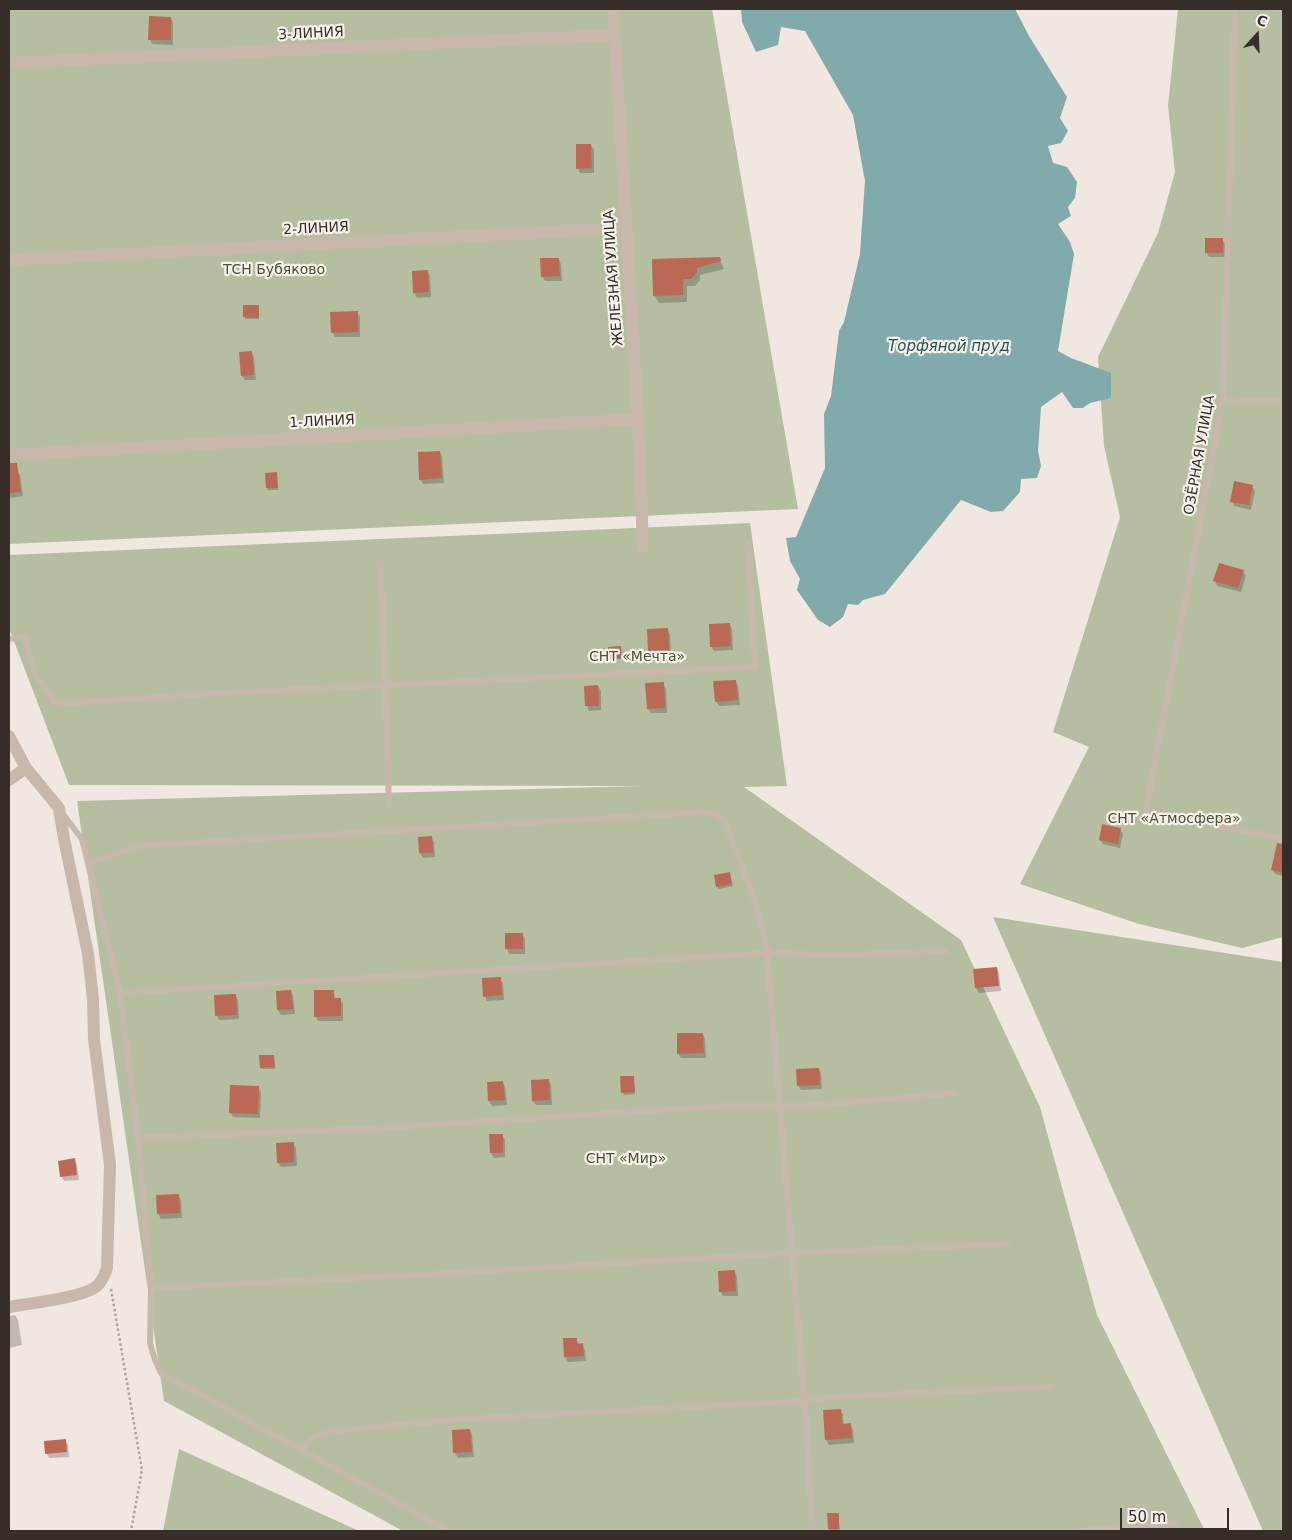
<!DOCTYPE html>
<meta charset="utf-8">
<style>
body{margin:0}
#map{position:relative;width:1292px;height:1540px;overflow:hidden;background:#f0e8e0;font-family:"DejaVu Sans",sans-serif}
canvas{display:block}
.frame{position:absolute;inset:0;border:10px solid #372e2a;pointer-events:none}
.north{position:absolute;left:1232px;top:10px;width:50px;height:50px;-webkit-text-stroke:4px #f8f2ec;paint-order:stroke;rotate:20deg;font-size:14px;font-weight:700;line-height:20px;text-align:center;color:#372e2a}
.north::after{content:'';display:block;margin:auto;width:18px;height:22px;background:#372e2a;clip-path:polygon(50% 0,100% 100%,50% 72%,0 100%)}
.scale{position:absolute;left:1120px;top:1508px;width:109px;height:22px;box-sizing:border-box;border:2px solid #372e2a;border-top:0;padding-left:6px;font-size:15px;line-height:18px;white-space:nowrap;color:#372e2a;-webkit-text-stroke:4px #f8f2ec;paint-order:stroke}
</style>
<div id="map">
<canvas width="1292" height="1540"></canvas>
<div class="frame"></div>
<div class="north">С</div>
<div class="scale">50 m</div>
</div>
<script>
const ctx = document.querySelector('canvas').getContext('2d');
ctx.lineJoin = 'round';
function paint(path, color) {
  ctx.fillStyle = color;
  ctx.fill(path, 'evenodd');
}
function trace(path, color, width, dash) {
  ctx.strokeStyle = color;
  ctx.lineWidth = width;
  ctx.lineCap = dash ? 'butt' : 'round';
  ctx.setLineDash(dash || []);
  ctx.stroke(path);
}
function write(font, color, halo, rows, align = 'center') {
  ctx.font = font + ' "DejaVu Sans",sans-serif';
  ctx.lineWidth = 4.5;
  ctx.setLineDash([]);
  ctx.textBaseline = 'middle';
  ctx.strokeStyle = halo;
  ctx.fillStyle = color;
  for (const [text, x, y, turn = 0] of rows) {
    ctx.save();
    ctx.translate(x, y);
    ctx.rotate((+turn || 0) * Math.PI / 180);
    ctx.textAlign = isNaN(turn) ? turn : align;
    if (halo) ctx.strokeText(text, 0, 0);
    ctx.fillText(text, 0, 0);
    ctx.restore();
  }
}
const green = new Path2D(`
 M9,9H712L798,509L9,544Z
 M1178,9H1283V937L1242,948L1139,924L1020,884L1089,747L1053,732L1120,517L1104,446L1098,357L1158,233L1175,172L1168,106Z
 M750,523L787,786L744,787L961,940L1040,1107L1097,1315L1205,1531H403L164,1401L77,801L642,786L69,785L9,628V555Z
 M993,917L1283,962V1531H1263Z
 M179,1449L359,1531H163Z`);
const water = new Path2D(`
 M741,9H1015L1029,36L1067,97L1060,118L1068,131L1061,143L1048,146L1053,163L1067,167L1077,182L1075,198L1068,207L1071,216L1058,224L1070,242L1074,254L1058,351L1071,358L1111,373V398L1090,403L1083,408H1073L1062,392L1041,407L1038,451L1041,466L1037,478L1021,479L1020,492L1003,511L991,512L961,500L885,594L863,600L858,605L848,604L843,617L830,627L818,620L797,590L800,579L790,561L786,538L796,537L825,468L824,414L831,396L839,331L844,322L860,254L865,181L853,115L805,31L781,27L778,45L756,52L742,22Z`);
const shadow = new Path2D(`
 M171,18L173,23V45L152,44L150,39Z
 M591,145L594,150V173H580L578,168Z
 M1222,239L1225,244V257H1209L1206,252Z
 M719,258L724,269L700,275V280L695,286H687V302L659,303L654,295V260Z
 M558,259L561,264L562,281H545L542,276Z
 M427,271L430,276L431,297L417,298L414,293L413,272Z
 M258,306L259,319H245L244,317Z
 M357,312L360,317V337H335L332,332Z
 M251,352L254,357L256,380H245L242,376Z
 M440,452L442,457L444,483L423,484L420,479Z
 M17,470L20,475L23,496L11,498L9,494V471Z
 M277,476L278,490H268L267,488Z
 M1252,486L1255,491L1251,510L1234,506L1232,501Z
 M1243,571L1246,576L1241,592L1217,586L1215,581Z
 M729,624L732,629L733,650L714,651L711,646Z
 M667,629L670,634L671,655L652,657L649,652Z
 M620,647L622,659L611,660L610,658Z
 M735,681L738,686L740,705L719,706L716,701Z
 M663,684L666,689L667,713H651L648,709Z
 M598,686L601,691V710L589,711L587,706Z
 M1120,829L1123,834L1120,848L1103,844L1100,840Z
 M431,837L434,842L435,857L423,858L420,853L419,838Z
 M1275,856L1283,858V876L1275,874L1272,869Z
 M730,874L733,886L719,889L717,887Z
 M506,934H522L525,939V954H509L507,949Z
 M997,968L999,973L1001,991L979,993L976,988L974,970Z
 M500,979L503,983L504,1000L487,1001L485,996Z
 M291,991L293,996L295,1014L281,1015L278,1010Z
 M333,991L336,1000L340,999L343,1004V1021H318L316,1016Z
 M235,995L238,1000L239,1019L219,1020L217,1016Z
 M703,1034L705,1039L706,1058H681L678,1053Z
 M274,1056L275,1069H262L261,1067Z
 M819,1069L821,1074L822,1089L801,1090L798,1085Z
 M633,1077L635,1094L624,1095L623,1093Z
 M549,1081L551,1085L552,1105H536L533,1101Z
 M503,1082L505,1087L507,1105L492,1106L489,1101L488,1083Z
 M258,1088L261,1092L260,1118L233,1117L230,1112Z
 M502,1135L505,1140V1157L494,1158L491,1153Z
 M293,1144L296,1148L297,1166L281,1167L278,1162Z
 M75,1160L77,1165L79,1180L64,1181L61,1176Z
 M178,1195L181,1200L182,1218L161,1219L158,1214Z
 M734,1272L737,1276L738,1296H723L720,1291Z
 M15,1315L18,1320L22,1345L9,1348V1316Z
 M564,1339H576L579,1344L582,1345L585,1350L586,1361L568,1362L565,1357Z
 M840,1410L843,1415L844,1425H850L853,1430L854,1443L829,1445L826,1440Z
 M470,1430L472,1435L474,1457L458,1458L455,1453L453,1431Z
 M65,1441L68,1445L69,1457L49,1458L47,1454Z
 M838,1514L840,1530L830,1531L829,1529Z`);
const building = new Path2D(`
 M149,16L171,17V40H148Z
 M576,144H591L592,168L576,169Z
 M1205,238H1223V253H1205Z
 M720,257L721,261L697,268V272L691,279H683V295L653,296L652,259Z
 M540,258H559L560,276L541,277Z
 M428,270L429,292L413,293L412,271Z
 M243,305H259V318L243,317Z
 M358,311V332L331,333L330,312Z
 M252,351L254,375L241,376L239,352Z
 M440,451L442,478L419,480L418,452Z
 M9,463H17L21,492L9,493Z
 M277,472L278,488H266L265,473Z
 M1234,481L1253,485L1249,505L1230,502Z
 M1219,563L1244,570L1238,588L1213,581Z
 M730,623L731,646L710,647L709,624Z
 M668,628L669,651L648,652L647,629Z
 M621,646L622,658L608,659V647Z
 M736,680L738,700L715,702L713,681Z
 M664,682L665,708L647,709L645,683Z
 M598,685L599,706H585L584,686Z
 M1102,824L1121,828L1118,844L1099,840Z
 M432,836L433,853H419L418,837Z
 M1277,843L1283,844V872L1271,870Z
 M730,872L732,884L716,887L714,875Z
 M505,933H523V949H505Z
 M997,967L999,986L975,988L973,969Z
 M501,977L502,995L483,997L482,978Z
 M291,990L293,1009L277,1010L276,991Z
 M314,990H334V998H341V1016L314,1017Z
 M236,994L237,1015L215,1016L214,995Z
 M677,1033H703L704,1053L677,1054Z
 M259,1055H274L275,1067L260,1068Z
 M819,1068L820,1085L797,1086L796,1069Z
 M620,1076H634L635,1092L621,1093Z
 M549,1079L550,1100L532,1101L531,1080Z
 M503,1081L505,1100L488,1101L487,1082Z
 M230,1085L259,1086L258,1114L229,1113Z
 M489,1134H503V1153H490Z
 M294,1142V1162L277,1163L276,1143Z
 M75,1158L77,1175L60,1177L58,1161Z
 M179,1194L180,1213L157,1214L156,1195Z
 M735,1270L736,1291L719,1292L718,1271Z
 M563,1338H577V1344L583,1343L584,1356L564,1357Z
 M841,1409L842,1424L851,1423L852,1438L825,1440L823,1410Z
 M470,1429L472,1452L453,1453L452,1430Z
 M66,1439L67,1452L45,1454L44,1441Z
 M827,1513H839V1529H828Z`);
const path = new Path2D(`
 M111,1289L142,1470L131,1531`);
const lane = new Path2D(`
 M1235,9L1223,400L1146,810L1283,839
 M1223,400L1283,401
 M380,563C385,644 386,724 389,805
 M9,639L25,637L34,672L56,704L205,694L755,667L748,544
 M62,813L82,839L120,993L138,1138L151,1288L150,1343L155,1360L161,1373L449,1531
 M88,863L138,846L706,812L718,815L725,822C741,865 761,907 767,953L807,1430L812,1531
 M120,993L767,953L840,955L946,951
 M138,1138L382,1128L724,1106H808L954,1093
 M151,1288L417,1275L791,1253L1008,1244
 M301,1449L314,1437L334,1431L464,1419L804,1401L829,1397L1050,1387
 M1076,1531L1175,1523`);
const street = new Path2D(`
 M613,9L638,419L643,546
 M9,63L614,35
 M9,260L626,228
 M9,455L638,419
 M9,736L26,768L59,808L64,839L88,954L93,999L94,1039L110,1165L107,1268C105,1274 103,1280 98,1285C85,1298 29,1303 9,1307
 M9,780L26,768`);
const streetNames = [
 ["3-ЛИНИЯ",311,34,-3],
 ["2-ЛИНИЯ",316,229,-3],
 ["ЖЕЛЕЗНАЯ УЛИЦА",614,278,-94],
 ["1-ЛИНИЯ",322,422,-3],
 ["ОЗЁРНАЯ УЛИЦА",1200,455,-80]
];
const parkNames = [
 ["ТСН Бубяково",274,270],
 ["СНТ «Мечта»",637,657],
 ["СНТ «Атмосфера»",1174,819],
 ["СНТ «Мир»",626,1159]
];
const waterNames = [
 ["Торфяной пруд",949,347]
];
paint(green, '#b6bea1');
paint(water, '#81abab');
paint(shadow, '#0003');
paint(building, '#ba6954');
trace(path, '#b3a297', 2.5, [2.5, 2.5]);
trace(lane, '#c8b8ac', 6);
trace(street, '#c8b8ac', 12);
write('14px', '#372e2a', '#f8f2ec', streetNames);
write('14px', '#475231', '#f8f2ec', parkNames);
write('italic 15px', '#245354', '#f8f2ec', waterNames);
</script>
